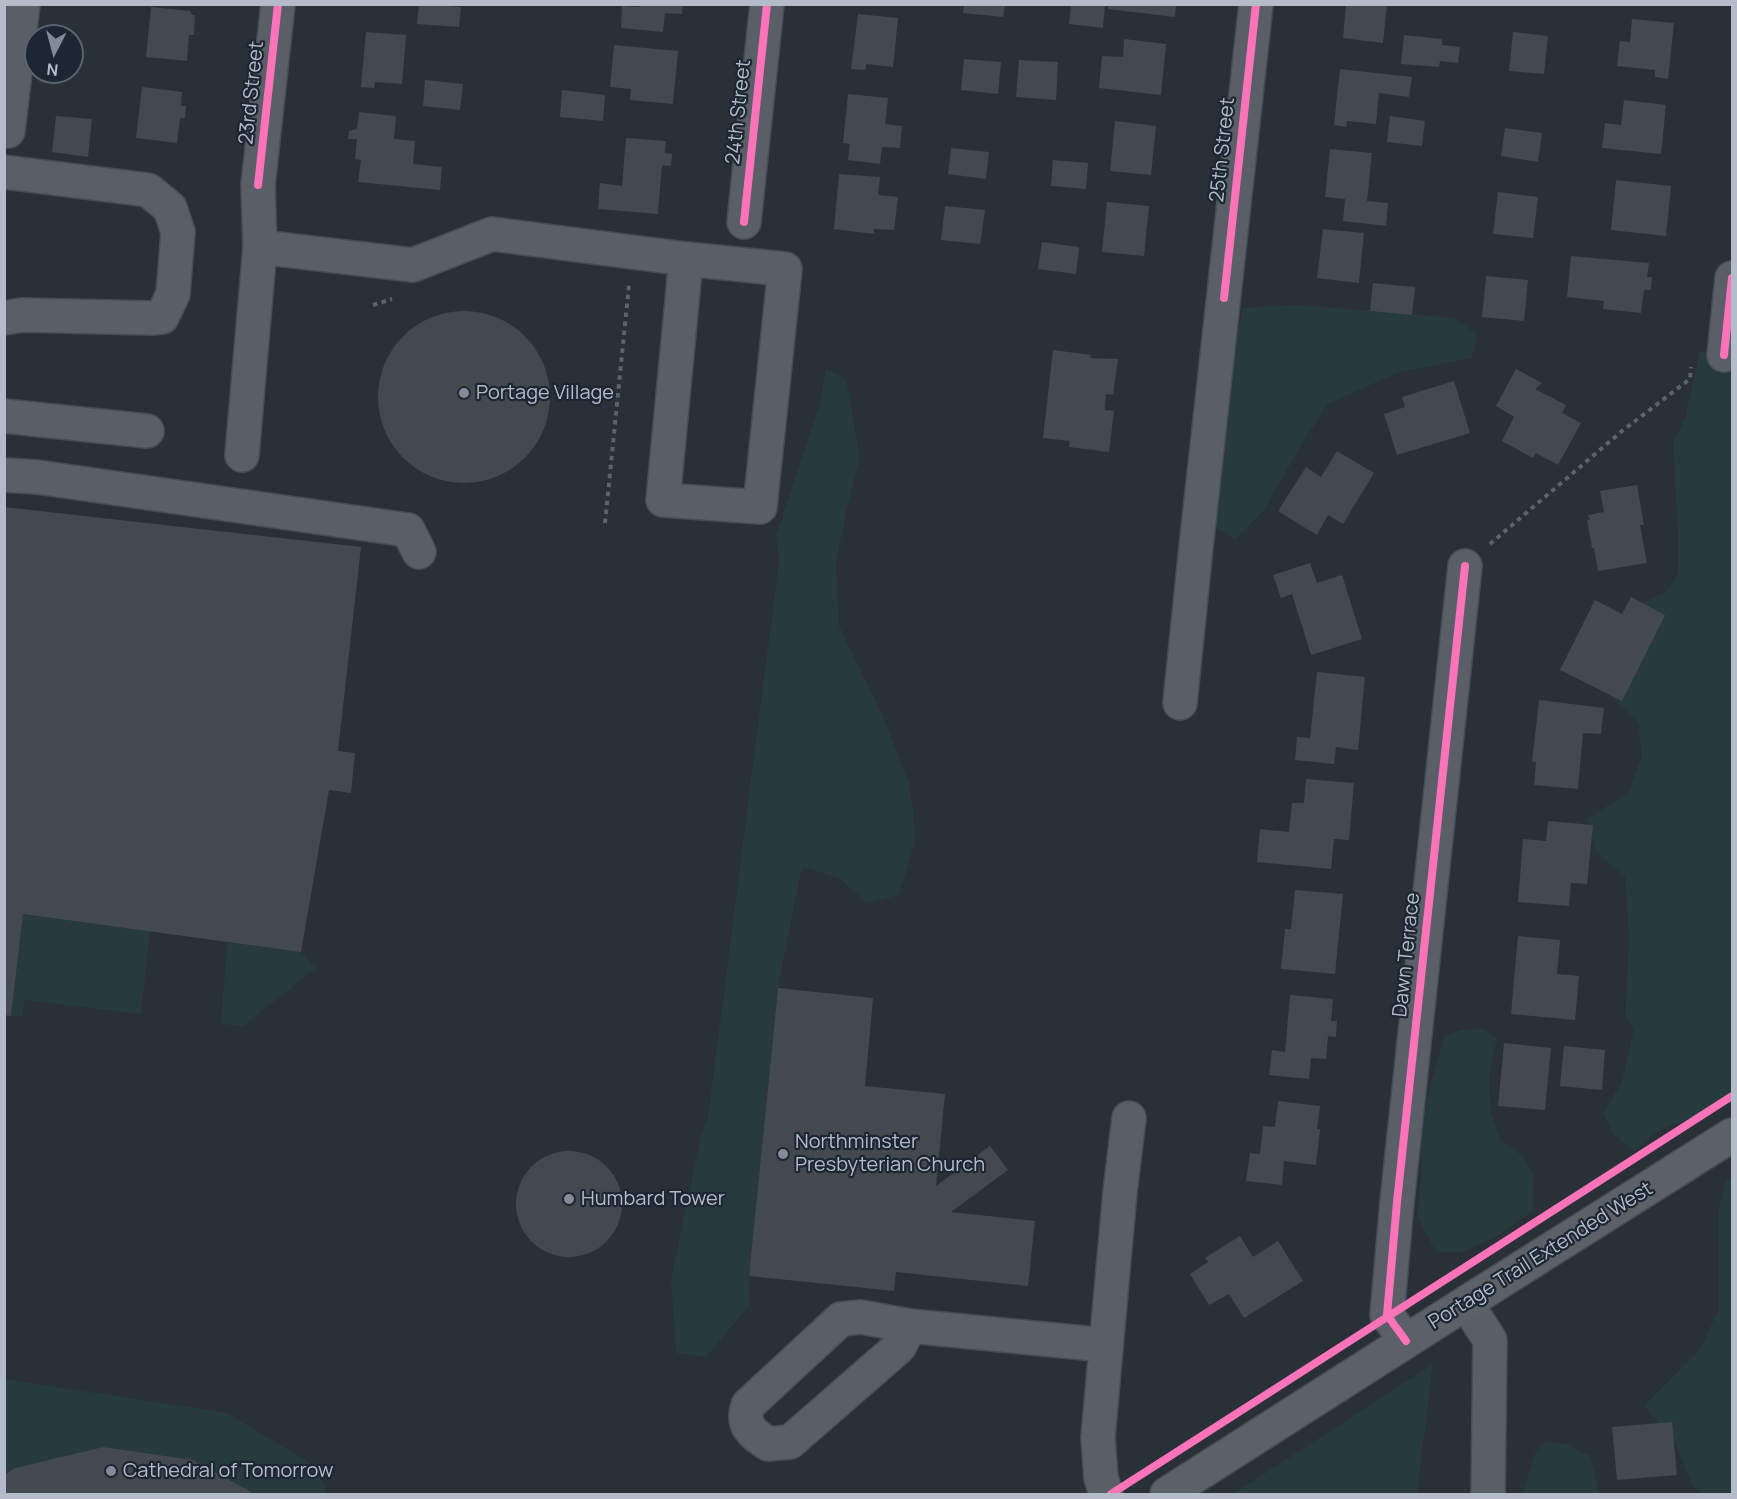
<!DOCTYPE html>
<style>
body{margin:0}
#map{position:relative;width:1737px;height:1499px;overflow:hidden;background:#2a3038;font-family:Manrope,sans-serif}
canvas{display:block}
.frame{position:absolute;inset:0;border:6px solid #b4bcc9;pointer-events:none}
.north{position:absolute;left:24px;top:24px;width:60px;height:60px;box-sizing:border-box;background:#1d2633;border:2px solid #59626f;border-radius:50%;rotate:186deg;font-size:16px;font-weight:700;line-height:24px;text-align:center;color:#b4bcc9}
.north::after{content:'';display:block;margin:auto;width:21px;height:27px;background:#848b96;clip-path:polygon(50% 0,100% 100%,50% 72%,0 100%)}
</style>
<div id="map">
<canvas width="1737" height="1499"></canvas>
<div class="frame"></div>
<div class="north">N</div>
</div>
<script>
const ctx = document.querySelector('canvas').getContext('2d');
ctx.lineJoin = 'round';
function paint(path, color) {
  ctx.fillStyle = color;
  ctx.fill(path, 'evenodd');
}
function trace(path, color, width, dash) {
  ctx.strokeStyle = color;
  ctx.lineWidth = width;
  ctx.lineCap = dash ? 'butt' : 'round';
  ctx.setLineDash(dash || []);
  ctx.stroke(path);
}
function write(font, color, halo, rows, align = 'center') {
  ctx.font = font + ' Manrope,sans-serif';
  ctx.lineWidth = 4.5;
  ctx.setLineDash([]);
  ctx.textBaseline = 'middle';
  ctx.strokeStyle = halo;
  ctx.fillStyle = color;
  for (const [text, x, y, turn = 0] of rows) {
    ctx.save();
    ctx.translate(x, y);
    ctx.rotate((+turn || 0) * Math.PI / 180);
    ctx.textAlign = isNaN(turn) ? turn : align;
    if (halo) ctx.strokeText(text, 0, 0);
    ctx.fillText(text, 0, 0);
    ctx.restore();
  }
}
const green = new Path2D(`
 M1298,305L1455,318L1477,334L1472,358L1399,372L1328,404L1301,445L1265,509L1235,540L1208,523L1242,308Z
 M1700,351L1732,356V1101L1656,1132L1635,1151L1613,1134L1603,1113L1622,1082L1634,1028L1625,1017L1629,940L1625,877L1596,852L1587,819L1629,792L1642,756L1638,723L1605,690L1626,610L1666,592L1678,574V530L1673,443L1685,418Z
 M826,368L846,380L860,457L847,509L836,562L839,626L884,718L910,786L916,838L899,895L867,903L839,878L802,867L778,988L749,1276L750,1305L706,1357L676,1353L671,1279L701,1136L708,1117L779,561L776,537L820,405Z
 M23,914L150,931L141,1014L25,1000L22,1017L11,1016Z
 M227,942L301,952L316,968L243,1026L221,1024Z
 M1483,1029L1497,1038L1489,1077L1491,1112L1500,1139L1524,1157L1534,1176L1533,1211L1494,1238L1461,1252H1436L1417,1216L1422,1173L1421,1131L1430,1086L1445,1035L1461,1030Z
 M1732,1176V1494H1704L1692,1485L1673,1439L1644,1406L1701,1348L1719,1308L1718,1213L1725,1183Z
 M1433,1364L1417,1494H1233Z
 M4,1379L227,1413L312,1464L327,1490L322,1494H255L192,1460L103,1447L15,1468L5,1475Z
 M1547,1442L1565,1444L1590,1456L1600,1494H1522L1536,1451Z`);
const building = new Path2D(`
 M419,4L461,7L459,27L417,24Z
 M641,4H683L682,14L665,13L663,32L621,28L622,6L640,7Z
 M964,4H1005L1003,17L963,13Z
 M1071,4H1105L1103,28L1069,24Z
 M1108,4H1173L1176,5L1175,17L1108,9Z
 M1346,5H1387L1383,43L1343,38Z
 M151,7L190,11L192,15H195L194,35H189L187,61L146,57Z
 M858,14L898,18L893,67L866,64V70L851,69Z
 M1632,19L1674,23L1668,79L1655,77V70L1617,66L1620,41L1630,42Z
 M366,32L406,35L402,84L375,82L374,88L361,87Z
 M1513,32L1548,36L1544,74L1509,71Z
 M1404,35L1442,39V45L1460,47L1458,63L1440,61L1439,67L1401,64Z
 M1124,39L1166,44L1161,95L1099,88L1102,56L1123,57Z
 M614,45L678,51L673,104L630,100L631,89L610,87Z
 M964,59L1001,62L998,94L961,90Z
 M1019,60L1058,62L1056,100L1016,97Z
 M1340,69L1412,77L1409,97L1379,93L1376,124L1347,121L1346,127L1334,125Z
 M425,80L463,84L460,110L423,106Z
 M142,87L182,92L181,106H186L185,118H180L177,143L136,138Z
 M562,90L605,95L603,121L560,117Z
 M848,94L888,98L885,124L902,126L900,148L882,147L880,164L848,160L850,144L843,143Z
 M1624,100L1666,105L1661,154L1602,148L1605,123L1621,125Z
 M359,112L396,116L394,139L415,141L413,164L442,167L440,190L358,182L361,160L355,159L357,139H348L349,131L357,129Z
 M56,116L92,119L88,157L52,152Z
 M1390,116L1425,121L1422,146L1387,142Z
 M1115,121L1156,126L1151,175L1110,171Z
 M1505,128L1542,133L1538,162L1501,156Z
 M626,138L666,141L665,153L672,154L671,166L662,165L658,214L598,209L600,183L622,186Z
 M951,148L989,152L986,179L948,174Z
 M1330,149L1372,153L1367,201L1388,203L1386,226L1343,221L1345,199L1325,197Z
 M1053,160L1088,163L1086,189L1051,186Z
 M839,174L880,177L878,195L898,197L894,230L874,229V234L834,229Z
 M1616,180L1671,186L1666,236L1611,230Z
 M1498,192L1538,197L1533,238L1493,234Z
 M1107,202L1149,206L1144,256L1102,252Z
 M945,206L985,210L980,244L941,240Z
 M1323,229L1364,233L1359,283L1317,278Z
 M1042,242L1079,247L1076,274L1038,269Z
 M1571,256L1649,263L1647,277H1652L1651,290H1644L1641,313L1603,309L1604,301L1567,297Z
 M1486,276L1528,280L1524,321L1482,317Z
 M1373,283L1415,287L1412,315L1370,311Z
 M378 397a86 86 0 1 1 172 0a86 86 0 1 1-172 0Z
 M1053,350L1091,355L1090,358L1118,359L1113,395L1106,394L1105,410L1114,411L1109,452L1069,447L1070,441L1043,438Z
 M1516,369L1542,383L1535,389L1566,405L1562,413L1581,423L1558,465L1536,453L1533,458L1502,441L1514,417L1496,406Z
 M1454,381L1470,433L1397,455L1384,414L1405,407L1402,397Z
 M1337,451L1374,473L1343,524L1328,515L1317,535L1278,511L1306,467L1321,477Z
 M1637,485L1644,525H1640L1647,563L1598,571L1594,548H1592L1587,520H1590L1588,515L1604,512L1600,491Z
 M4,507L361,547L338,751L355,753L351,793L329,790L301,952L23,914L11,1016L4,1015Z
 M1310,563L1317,583L1342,575L1362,639L1311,655L1292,594L1281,598L1273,575Z
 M1631,597L1665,615L1622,701L1560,670L1595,600L1622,614Z
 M1317,672L1365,677L1358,750L1336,747L1334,764L1295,760L1297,737L1310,738Z
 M1539,700L1604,708L1601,734L1583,733L1578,789L1534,785L1536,762H1532Z
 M1306,779L1354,783L1349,840L1334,839L1331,869L1257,862L1260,829L1289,832L1292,803H1304Z
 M1548,821L1593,825L1587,884L1571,883L1569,906L1518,902L1523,839L1546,841Z
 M1295,890L1343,894L1335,974L1281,969L1285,929H1291Z
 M1518,936L1560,940L1557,974L1579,976L1575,1020L1511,1014Z
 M778,988L873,998L865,1086L945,1094L936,1186L990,1146L1008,1170L951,1212L1035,1221L1028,1286L896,1272L894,1291L749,1276Z
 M1290,995L1333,999L1331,1021H1337L1336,1037L1328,1036L1326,1059L1311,1058L1309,1079L1269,1075L1272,1050L1285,1052Z
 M1504,1043L1551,1048L1545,1110L1498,1106Z
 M1564,1046L1605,1050L1602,1090L1560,1086Z
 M1278,1101L1320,1106L1317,1129H1320L1316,1165L1284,1161L1282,1185L1246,1181L1250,1153L1260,1154L1263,1126L1275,1127Z
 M516 1204a53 53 0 1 1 106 0a53 53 0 1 1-106 0Z
 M1240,1236L1253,1257L1278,1241L1303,1281L1244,1318L1229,1294L1209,1305L1190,1274L1208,1262L1205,1258Z
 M1672,1422L1677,1475L1617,1480L1612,1427Z
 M103,1447L193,1460L255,1494H4V1475L15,1468Z`);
const path = new Path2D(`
 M373,305L392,299
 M605,523L629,285
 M1490,544L1622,431L1690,379L1691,367`);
const minor = new Path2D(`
 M278,4L258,185L260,247L413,265L492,234L686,259L785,269L760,507L663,500L686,259
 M8,131L23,4
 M4,172L148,190L170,208L178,232L173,294L162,317L152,318L22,315L4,318
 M744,222L767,4
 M1724,355L1732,278
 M4,416L147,431
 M242,455L260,247
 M4,475L37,477L408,530L419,552
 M1180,703L1196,547L1256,4
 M1466,1303L1490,1340L1488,1494
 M910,1326L899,1347L790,1442L768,1444C752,1433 741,1426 748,1405L841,1319L861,1317L910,1326L1105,1345
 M1406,1341L1387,1315L1397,1202L1465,566
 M1106,1494L1101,1478L1098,1437L1120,1192L1129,1118`);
const major = new Path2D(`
 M1167,1494L1466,1303L1732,1135`);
const cycleway = new Path2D(`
 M258,185L278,4
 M744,222L767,4
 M1224,298L1256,4
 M1724,355L1732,278
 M1406,1341L1387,1315L1397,1202L1465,566
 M1111,1494L1732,1096`);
const markers = [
 [464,393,6,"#848b96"],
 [783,1154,6,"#848b96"],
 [569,1199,6,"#848b96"],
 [111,1471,6,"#848b96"]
];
const streetNames = [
 ["23rd Street",252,93,-84],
 ["24th Street",739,112,-84],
 ["25th Street",1223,150,-84],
 ["Dawn Terrace",1407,955,-84],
 ["Portage Trail Extended West",1541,1256,-32]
];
const poiNames = [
 ["Portage Village",476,393],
 ["Northminster",795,1142],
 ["Presbyterian Church",795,1165],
 ["Humbard Tower",581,1199],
 ["Cathedral of Tomorrow",123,1471]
];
paint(green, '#273a3e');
paint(building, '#444950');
trace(minor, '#484c53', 36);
trace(major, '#484c55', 36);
trace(path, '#5d636a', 4, [4.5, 4.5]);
trace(minor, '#5a5e66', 33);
trace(major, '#5c6168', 33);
trace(cycleway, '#fb73b8', 8);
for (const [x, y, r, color] of markers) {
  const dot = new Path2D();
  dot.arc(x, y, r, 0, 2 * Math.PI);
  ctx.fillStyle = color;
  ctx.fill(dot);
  trace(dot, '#1d2633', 2);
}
write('20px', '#b4bcc9', '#1d2633', streetNames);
write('20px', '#b4bcc9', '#1d2633', poiNames, 'left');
</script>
